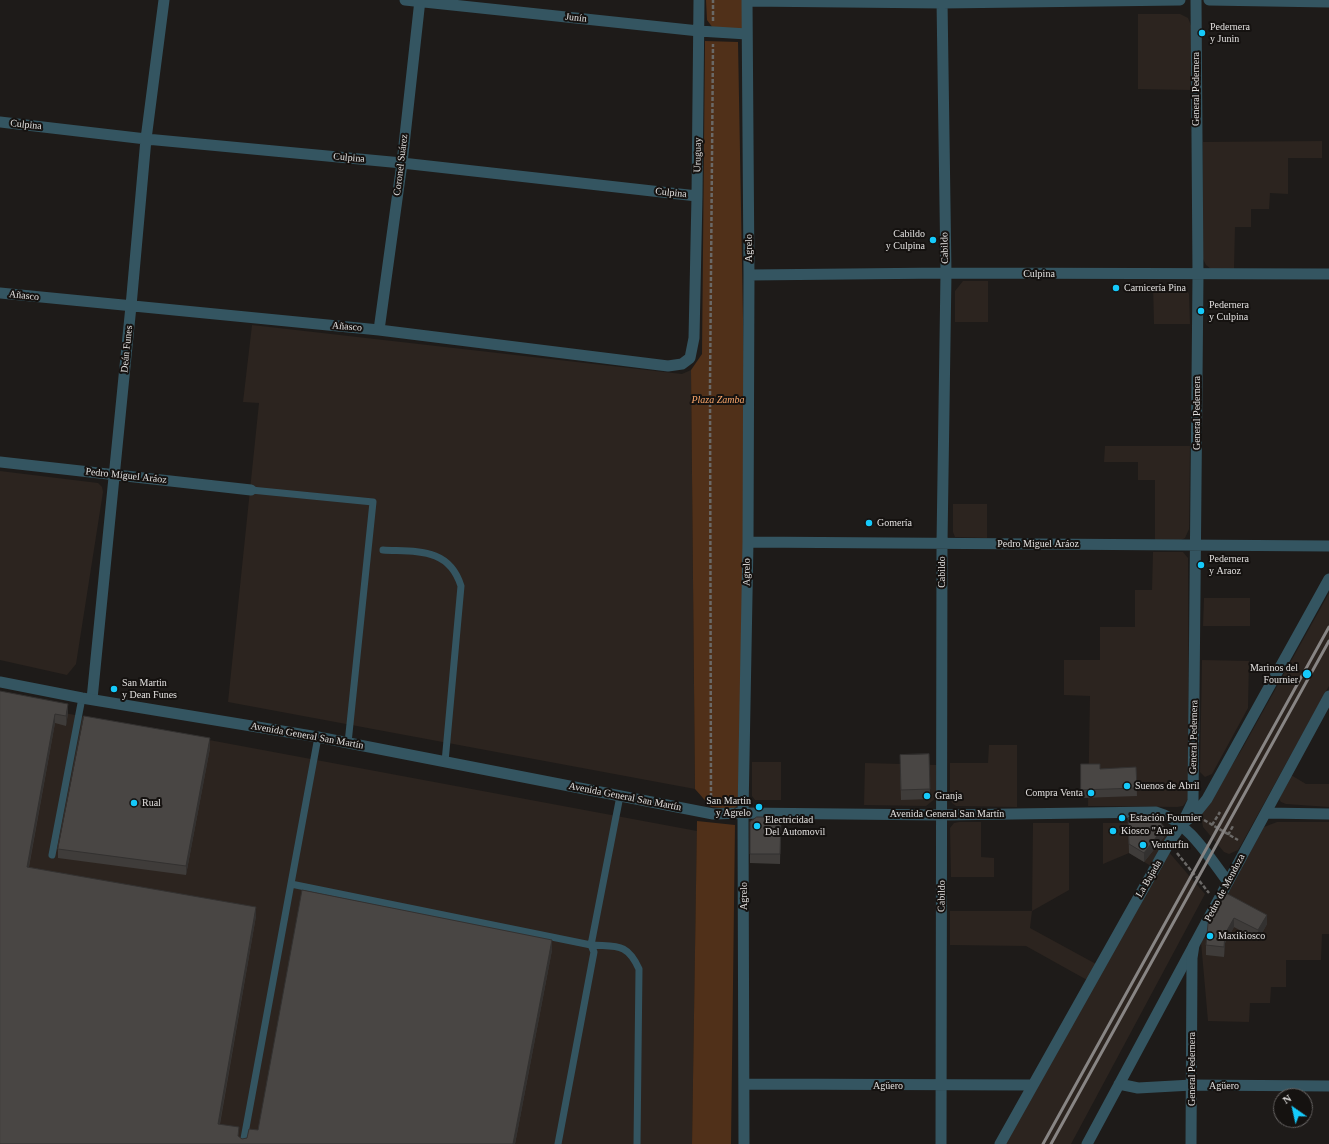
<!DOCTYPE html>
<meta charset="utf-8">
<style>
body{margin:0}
#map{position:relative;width:1329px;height:1144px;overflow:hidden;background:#1e1b19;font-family:"Times New Roman",serif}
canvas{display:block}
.north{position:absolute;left:1273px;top:1088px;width:40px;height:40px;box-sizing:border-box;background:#151210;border:1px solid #676463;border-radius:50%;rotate:326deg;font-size:11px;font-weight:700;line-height:16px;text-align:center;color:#e2e0df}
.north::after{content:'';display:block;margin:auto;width:14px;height:18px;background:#15cafb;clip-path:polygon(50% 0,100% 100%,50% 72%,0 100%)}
</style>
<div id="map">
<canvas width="1329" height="1144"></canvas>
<div class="north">N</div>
</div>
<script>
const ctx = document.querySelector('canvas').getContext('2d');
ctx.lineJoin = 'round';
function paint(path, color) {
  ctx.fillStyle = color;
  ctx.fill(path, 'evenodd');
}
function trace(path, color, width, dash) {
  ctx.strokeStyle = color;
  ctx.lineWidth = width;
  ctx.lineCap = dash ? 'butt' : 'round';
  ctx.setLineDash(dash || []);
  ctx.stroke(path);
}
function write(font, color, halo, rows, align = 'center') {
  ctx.font = font + ' "Times New Roman",serif';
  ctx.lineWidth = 4;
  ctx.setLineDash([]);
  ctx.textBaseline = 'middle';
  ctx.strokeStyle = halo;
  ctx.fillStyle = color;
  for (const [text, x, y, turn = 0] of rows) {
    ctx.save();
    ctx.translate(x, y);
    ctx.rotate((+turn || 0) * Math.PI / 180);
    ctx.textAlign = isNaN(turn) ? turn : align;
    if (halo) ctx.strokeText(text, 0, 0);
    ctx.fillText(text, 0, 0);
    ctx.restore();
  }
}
const built = new Path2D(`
 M1138,14H1180L1188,18L1192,28L1190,90L1138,89Z
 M1322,141V158H1288V194L1270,193L1269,209H1251V227H1235L1234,269H1211L1206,265L1203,259V142Z
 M963,281H988V322H955V291Z
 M1153,284L1181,285L1185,287L1189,294L1190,324H1154Z
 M252,325L682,374L691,370L695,789L228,702L259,403L243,402Z
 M1105,446H1190L1189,529L1185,538L1179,541L1155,540V480H1138V462H1104Z
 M0,471L98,483L102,487L103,492L76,664L67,675L0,660Z
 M953,504H987V538L955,537L953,532Z
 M1153,552H1183L1188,558L1189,798L1183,806L1177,807L1088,806L1090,696L1064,695V660H1100V627H1135V590H1152Z
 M1329,593V686L1241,845L1238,850L1229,854L1224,852L1203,827L1201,815L1242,749Z
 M1204,598H1250V626H1203Z
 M1202,660L1249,661L1248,708L1212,774L1205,777L1200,772Z
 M0,701L697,831L692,1144H0Z
 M989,745H1017V807L956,806L952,803L950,798V763H988Z
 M752,762H781V800H755L752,796Z
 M865,763L937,765L936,798L926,806L864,805Z
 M1291,775L1306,784H1329V807L1286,804L1281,802L1279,799Z
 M959,822H981V857L994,858V877H951L950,828L954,823Z
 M1277,822H1329V934H1322L1321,960H1286V987H1271L1270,1003H1250L1249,1022L1208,1021L1201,942L1264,827Z
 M1033,823H1069V890L1032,911L1030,928L1096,964L1087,980L1026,946L950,945V911H1032Z
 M1103,823H1161L1166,828L1167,837L1151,866L1129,853L1103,864Z
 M1167,850L1205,894L1071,1144H1005Z`);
const green = new Path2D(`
 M706,0H742V29L713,28L707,20Z
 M705,41L738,42L744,374L742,798L739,805L733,809L711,807L695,789L691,370L702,354Z
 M697,821L735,825L731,1144H692Z`);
const path = new Path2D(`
 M713,21V0
 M711,803L710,387L713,44
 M1204,820L1238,840
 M1212,825L1220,812
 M1228,835L1233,826
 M1177,853L1209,893`);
const service = new Path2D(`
 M251,490L373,502L348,743
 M383,550C416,552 449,547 461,586L445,762
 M620,796L591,945C616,947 627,942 639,969L637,1144
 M52,855L82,698
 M291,884L591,945L594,952L558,1144
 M243,1144L318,737`);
const minor = new Path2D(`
 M405,0L699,31L747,34
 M1209,0L1329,2
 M747,1L942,3L1180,0
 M0,122L146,139L402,163L697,196
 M749,275L946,273L1329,274
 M0,293L379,330L668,366L682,364L690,358L694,338L697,196L699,0
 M379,330L402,163L420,0
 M0,462L251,490
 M748,542L1329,546
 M92,699L131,306L146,139L164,0
 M1266,813L1329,814
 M1182,824L1193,801L1198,275L1196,0
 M1228,882L1329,696
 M745,1084L1032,1085
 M1119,1084L1138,1088L1192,1085L1329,1086
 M744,1144L743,813L748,542L749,275L747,0
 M941,1144L942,543L946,273L942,0
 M1000,1144L1169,843L1182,824L1195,814L1207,799L1329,579
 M1087,1144L1194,945`);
const tertiary = new Path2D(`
 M0,682L82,698L318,737L713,814L743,813L942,815L1156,812C1187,820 1209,857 1228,882L1194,945L1192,958L1191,1144`);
const rail = new Path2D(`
 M1043,1144L1329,627
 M1051,1144L1329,641`);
const wall = new Path2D(`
 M0,691L68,713L66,726L55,723L29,867L256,916L220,1124L239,1137L242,1139L247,1138L552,950L515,1144H0Z
 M210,748L186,875L58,858V849Z
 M929,754L930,799L901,800L900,764Z
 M1081,764L1100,769L1136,767L1137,796L1081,798Z
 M781,817L780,864L750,863V822Z
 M1128,818L1164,837L1144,862L1129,853Z
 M1226,893L1267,924L1258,940L1234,927L1225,943L1224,957L1206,955V945Z`);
const shadedWall = new Path2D(`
 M68,704V713L66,726V716Z
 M55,714V723L27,876V867Z
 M210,738V748L186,875V866Z
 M1164,827V837L1144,862V853Z
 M256,907V916L218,1133V1124Z
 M1267,915V924L1258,940V930Z
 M1234,918V927L1225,943L1224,957V947L1225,934Z
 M552,940V950L515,1144H513Z`);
const building = new Path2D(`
 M0,691L68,704L66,716L55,714L27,867L256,907L218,1124L239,1127L238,1136L242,1139L247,1138L249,1129L258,1130L302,890L552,940L513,1144H0Z
 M84,716L210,738L186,866L58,849Z
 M929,754L930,789L901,790L900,755Z
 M1081,764H1100V769L1136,767L1137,788L1081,790Z
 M757,817H781L780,854H750V822Z
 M1156,817L1164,827L1144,853L1129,844L1128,818Z
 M1226,893L1267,915L1258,930L1234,918L1225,934L1224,947L1206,945L1208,924Z`);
const markers = [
 [1202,33,4,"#15cafb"],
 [933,240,4,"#15cafb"],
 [1116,288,4,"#15cafb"],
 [1201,311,4,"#15cafb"],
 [869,523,4,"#15cafb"],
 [1201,565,4,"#15cafb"],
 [1307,674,5,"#15cafb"],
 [114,689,4,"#15cafb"],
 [1127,786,4,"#15cafb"],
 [1091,793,4,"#15cafb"],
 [927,796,4,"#15cafb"],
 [134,803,4,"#15cafb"],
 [759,807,4,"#15cafb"],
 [1122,818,4,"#15cafb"],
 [757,826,4,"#15cafb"],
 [1113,831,4,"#15cafb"],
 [1143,845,4,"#15cafb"],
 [1210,936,4,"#15cafb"]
];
const streetNames = [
 ["Junín",576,18,6],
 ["General Pedernera",1196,89,-90],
 ["Culpina",26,125,6],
 ["Uruguay",698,155,-89],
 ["Culpina",349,158,5],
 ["Coronel Suárez",401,165,-83],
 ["Culpina",671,193,6],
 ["Agrelo",749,248,-90],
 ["Cabildo",945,248,-91],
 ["Culpina",1039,274],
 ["Añasco",24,296,6],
 ["Añasco",347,327,5],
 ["Deán Funes",127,349,-84],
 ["General Pedernera",1197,413,-90],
 ["Pedro Miguel Aráoz",126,476,6],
 ["Pedro Miguel Aráoz",1038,544],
 ["Agrelo",747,572,-89],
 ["Cabildo",942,572,-90],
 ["Avenida General San Martín",307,736,10],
 ["General Pedernera",1194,737,-89],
 ["Avenida General San Martín",625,797,11],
 ["Avenida General San Martín",947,814],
 ["La Bajada",1149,879,-60],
 ["Pedro de Mendoza",1225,888,-62],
 ["Agrelo",744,896,-90],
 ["Cabildo",942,896,-89],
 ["General Pedernera",1192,1069,-90],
 ["Agüero",888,1086],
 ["Agüero",1224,1086]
];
const poiNames = [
 ["Pedernera",1210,27],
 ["y Junin",1210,39],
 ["Cabildo",925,234,"right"],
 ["y Culpina",925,246,"right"],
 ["Carnicería Pina",1124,288],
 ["Pedernera",1209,305],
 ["y Culpina",1209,317],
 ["Gomería",877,523],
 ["Pedernera",1209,559],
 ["y Araoz",1209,571],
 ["Marinos del",1298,668,"right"],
 ["Fournier",1298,680,"right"],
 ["San Martin",122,683],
 ["y Dean Funes",122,695],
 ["Suenos de Abril",1135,786],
 ["Compra Venta",1083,793,"right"],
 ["Granja",935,796],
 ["San Martin",751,801,"right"],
 ["y Agrelo",751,813,"right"],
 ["Rual",142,803],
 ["Estación Fournier",1130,818],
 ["Electricidad",765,820],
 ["Del Automovil",765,832],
 ["Kiosco \"Ana\"",1121,831],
 ["Venturfin",1151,845],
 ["Maxikiosco",1218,936]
];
const parkNames = [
 ["Plaza Zamba",718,400]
];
paint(built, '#2c241f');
paint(green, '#503019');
trace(path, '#6a6866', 2.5, [4, 2]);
trace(service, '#345561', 7);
trace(minor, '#345561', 11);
trace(tertiary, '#345561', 11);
trace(rail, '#888584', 3);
paint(wall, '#3f3c3a');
paint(shadedWall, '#333130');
paint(building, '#494644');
trace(building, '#333130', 1);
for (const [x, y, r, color] of markers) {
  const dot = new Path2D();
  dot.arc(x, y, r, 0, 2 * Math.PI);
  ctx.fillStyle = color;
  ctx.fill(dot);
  trace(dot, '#151210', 1.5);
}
write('10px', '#e2e0df', '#151210', streetNames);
write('10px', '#e2e0df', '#151210', poiNames, 'left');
write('italic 10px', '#fda86c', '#151210', parkNames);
</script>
